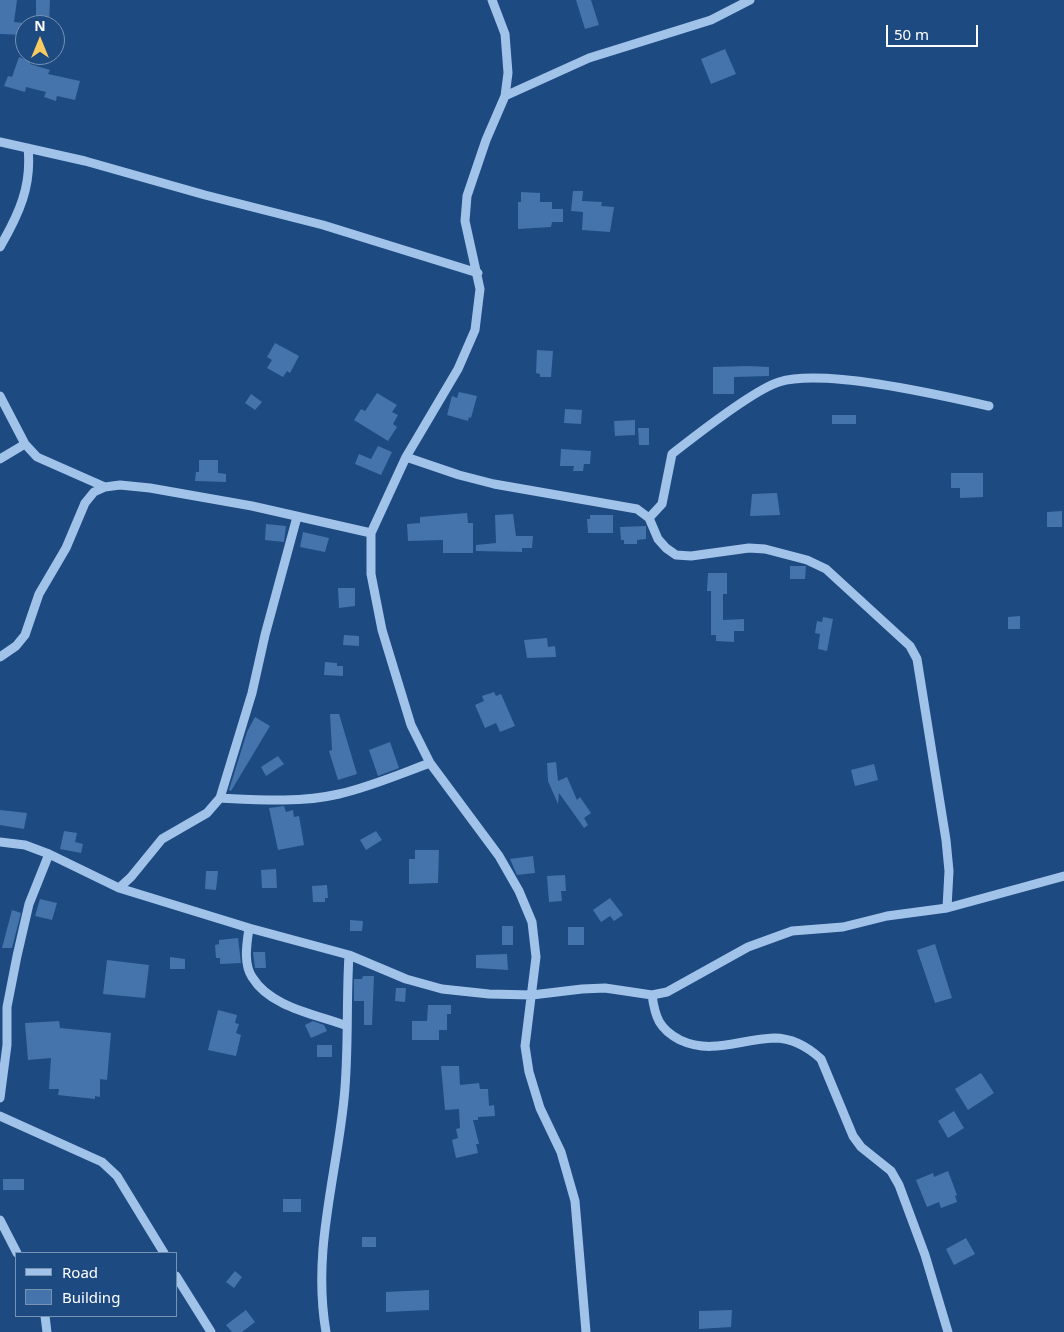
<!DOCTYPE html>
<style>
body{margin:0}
#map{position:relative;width:1064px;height:1332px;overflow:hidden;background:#1d4a81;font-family:"Noto Sans",sans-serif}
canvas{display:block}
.legend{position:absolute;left:15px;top:1252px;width:162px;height:65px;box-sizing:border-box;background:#1d4a81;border:1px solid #7792b3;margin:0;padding:6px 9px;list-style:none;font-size:15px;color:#fff}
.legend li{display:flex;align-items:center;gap:10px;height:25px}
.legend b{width:25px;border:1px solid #7792b3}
.north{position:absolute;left:15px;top:15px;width:50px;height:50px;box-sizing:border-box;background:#1d4a81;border:1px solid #7792b3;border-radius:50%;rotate:0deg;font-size:14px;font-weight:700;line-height:20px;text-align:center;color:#fff}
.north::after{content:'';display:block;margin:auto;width:18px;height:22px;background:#f9cb60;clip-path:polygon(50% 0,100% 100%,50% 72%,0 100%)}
.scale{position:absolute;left:886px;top:25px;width:92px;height:22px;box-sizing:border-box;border:2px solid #fff;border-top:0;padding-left:6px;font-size:15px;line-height:18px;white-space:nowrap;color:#fff;-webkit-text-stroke:4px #1d4a81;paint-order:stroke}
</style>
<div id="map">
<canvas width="1064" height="1332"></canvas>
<ul class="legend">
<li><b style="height:6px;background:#a2c3e9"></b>Road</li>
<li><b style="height:14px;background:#4573ab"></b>Building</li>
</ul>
<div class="north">N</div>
<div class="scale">50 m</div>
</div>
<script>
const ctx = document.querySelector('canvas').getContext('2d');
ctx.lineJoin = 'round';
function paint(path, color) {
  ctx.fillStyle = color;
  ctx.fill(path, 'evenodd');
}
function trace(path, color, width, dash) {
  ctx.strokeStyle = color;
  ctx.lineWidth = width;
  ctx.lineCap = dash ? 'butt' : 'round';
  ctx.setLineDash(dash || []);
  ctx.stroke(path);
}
const building = new Path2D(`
 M0,0H17L14,22L25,23V35L0,34Z
 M36,0H50L49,25H36Z
 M576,0H591L599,25L585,29Z
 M725,49L736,74L711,84L701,59Z
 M19,57L31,62L30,64L50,70L48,74L80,81L75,100L57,96L56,101L44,97L46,92L26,87L25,92L4,86L8,76L12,77Z
 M573,191H583L582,201L602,202L601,206L614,207L610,232L582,230L583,212L571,211Z
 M521,192L540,193V202H552V209H563V222H552L551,227L518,229V202H521Z
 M275,343L299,356L290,373L287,371L283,377L267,368L272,360L267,357Z
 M537,350L553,351L551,377H540V374L536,373Z
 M748,366L769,367V376L734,377V394H713V367Z
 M459,392L477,396L471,418L469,417L468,421L447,415L452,396L457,398Z
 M377,393L397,405L392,412L398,415L393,424L397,427L388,441L354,420L361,409L365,411Z
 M251,394L262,402L255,410L245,403Z
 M565,409L582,410L581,424L564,423Z
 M832,415H856V424H832Z
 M635,420V435L615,436L614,421Z
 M638,428H649V445H639Z
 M378,446L392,452L381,475L355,464L359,454L371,459Z
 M561,449L591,451L590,464H584L583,471H573L574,466H560Z
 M199,460H218V473L226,474V482L195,481L196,472H199Z
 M951,473H983V497L960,498V488H951Z
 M777,493L780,515L750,516L752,494Z
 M1062,511V527H1047V512Z
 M467,513L468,523H473V553H443V540L408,541L407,524L420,523V517Z
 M513,514L516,536H533L532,548H522V552L476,551V545L496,543L495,515Z
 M590,515H613V533H588L587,519H590Z
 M266,524L286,526L284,542L265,540Z
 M646,526V539L637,540V544H624V540H621L620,527Z
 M303,532L329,538L325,552L300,547Z
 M790,566H806L805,579H790Z
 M708,573H727V594H723V620L744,619V631H734V642L716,641V635H711V591H707Z
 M338,588H355V606L339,608Z
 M1020,616V629H1008V617Z
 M823,617L833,619L827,651L818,649L820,634L815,633L817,621L822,622Z
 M344,635L359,636V646L343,645Z
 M547,638L548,647L555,646L556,657L527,658L524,640Z
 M325,662L337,663V666H343V676L324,675Z
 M494,692L496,696L501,694L515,726L500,732L496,723L485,728L475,705L484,701L482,696Z
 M330,714H339L357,774L338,780L329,751L332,750Z
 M255,717L270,726L231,791L229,790L247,732Z
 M390,742L399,768L378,776L369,750Z
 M278,756L284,764L266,776L261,767Z
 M556,762L558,781L567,777L577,800L580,797L591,813L584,818L588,825L584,828L559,793L558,804L548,781L547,763Z
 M874,764L878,780L855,786L851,770Z
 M284,806L286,812L293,810L294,817L299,816L304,845L278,850L269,808Z
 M0,810L27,813L24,829L0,825Z
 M64,831L77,833L75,842L83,844L81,853L60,849Z
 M376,831L382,840L366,850L360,840Z
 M415,850H439L438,883L409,884V859H415Z
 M533,856L535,873L517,875L510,859Z
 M276,869L277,888H262L261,870Z
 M206,871H218L216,890L205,889Z
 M565,875L566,891H561L562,901L549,902L547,876Z
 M327,885L328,898H325V902H313L312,886Z
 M610,898L623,915L614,921L610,916L601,922L593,910Z
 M40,899L57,903L52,920L35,916Z
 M12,910L21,913L12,948H2Z
 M350,920L363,921L362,931H350Z
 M502,926H513V945H502Z
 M568,927H584V945H568Z
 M238,938L241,963L220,964V958H216L215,945L219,944V940Z
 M935,944L952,998L935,1003L917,950Z
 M253,952H265L266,968H255Z
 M507,954L508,970L476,968V955Z
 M170,957L185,959V969H170Z
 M107,960L149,965L145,998L103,994Z
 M363,976H374L372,1025H364V1001H354V979H362Z
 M396,988H406L405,1002L395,1001Z
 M428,1005H451V1014H447V1030H439V1040H412V1021H427Z
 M218,1010L237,1015L235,1023L239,1024L236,1033L241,1035L236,1056L208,1050Z
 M59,1021L60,1028L111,1033L107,1080L100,1079V1097L95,1096V1099L58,1095L59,1089H49L51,1058L28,1060L25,1023Z
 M313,1021L324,1025L327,1031L311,1038L305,1025Z
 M317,1045H332V1057H317Z
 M441,1066H459L460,1085L479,1083L480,1089H488L489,1106L494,1105L495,1116L478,1117V1120H473L479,1144H476L478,1153L456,1158L452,1140L458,1138L456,1129L460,1128L459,1109L445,1110Z
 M981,1073L994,1093L968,1110L955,1089Z
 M954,1111L964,1128L948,1138L938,1121Z
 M948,1171L957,1195L955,1196L957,1202L941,1208L939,1202L927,1207L916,1180L933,1173L934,1177Z
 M3,1179H24V1190H3Z
 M283,1199H301V1212H283Z
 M362,1237H376V1247H362Z
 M966,1238L975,1254L954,1265L946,1249Z
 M235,1271L242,1277L234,1288L226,1282Z
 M429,1290V1310L386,1312V1292Z
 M246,1310L255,1322L242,1332H232L226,1325Z
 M732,1310L731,1327L699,1329V1311Z`);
const minor = new Path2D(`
 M492,0L505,34L508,73L505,96L486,140L467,196L465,221L480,289L475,330L458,369L406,457L371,533V574L382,630L411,725L430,763L499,856L519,891L532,922L536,957L525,1046L529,1072L540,1108L561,1152L575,1201L586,1332
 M505,96L589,58L711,20L750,0
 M0,142L85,161L205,195L323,225L478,273
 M0,247C19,214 32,186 28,148
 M0,396L25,444L37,457L105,487
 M406,457L459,475L494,484L637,509L649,518L658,539L666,548L676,555L691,556L749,548L765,549L807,560L826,569L910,646L917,659L946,840L949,871L947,908
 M0,459L25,444
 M649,518L662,504L672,454C695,436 753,390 779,382C824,368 940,395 989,406
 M0,657L16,646L25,635L39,594L66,548L85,503L94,492L105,487L120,485L150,488L252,506L371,533
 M220,798C259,800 300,803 339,794C370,787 400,774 430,763
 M0,842L25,845L49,854L119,888L249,928L349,955L406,979L442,989L489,994L532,995L582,989L605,988L652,995L667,992L748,947L792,931L843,927L887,916L947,908L1064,876
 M119,888L131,877L162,839L207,813L220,798L252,693L265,635L297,517
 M249,928C247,943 243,963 252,977C271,1008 316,1014 347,1026
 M652,995C655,1017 659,1029 680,1040C712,1055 741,1039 774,1038C792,1038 808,1047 821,1059L853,1136L861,1147L891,1171L899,1185L925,1255L948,1332
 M0,1098L7,1045V1007L17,956L29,904L49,854
 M0,1116L102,1162L117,1176L164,1253
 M0,1220L17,1253
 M176,1276L211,1332
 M45,1316L47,1332
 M326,1332C312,1251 336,1179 344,1099C349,1051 346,1003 349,955`);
paint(building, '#4573ab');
trace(minor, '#a2c3e9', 9);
</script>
